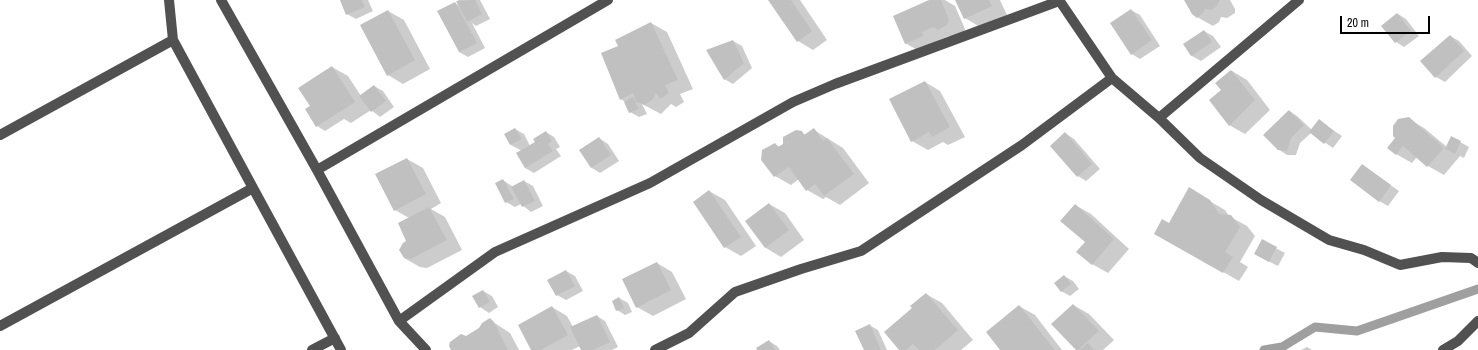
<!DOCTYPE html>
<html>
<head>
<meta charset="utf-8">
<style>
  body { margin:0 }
  #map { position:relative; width:1478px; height:350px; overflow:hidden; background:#fff; font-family:"Archivo Narrow",sans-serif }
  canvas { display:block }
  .scale { position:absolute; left:1340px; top:16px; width:90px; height:18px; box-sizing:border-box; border:2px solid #000; border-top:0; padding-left:5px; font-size:12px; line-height:14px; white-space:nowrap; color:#000; -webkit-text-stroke:3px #fff; paint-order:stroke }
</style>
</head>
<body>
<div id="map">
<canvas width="1478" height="350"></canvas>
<div class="scale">20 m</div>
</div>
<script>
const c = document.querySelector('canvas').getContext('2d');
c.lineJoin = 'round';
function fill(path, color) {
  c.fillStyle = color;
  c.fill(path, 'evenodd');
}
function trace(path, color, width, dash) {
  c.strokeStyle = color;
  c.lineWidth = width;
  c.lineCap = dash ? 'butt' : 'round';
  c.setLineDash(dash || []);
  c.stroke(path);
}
const shadow = new Path2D(`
  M341 0H368L373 11 356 19 347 14Z
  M459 0H480L490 19 476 26 472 23 485 48 468 57 459 52 455 3 460 6 457 1Z
  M769 0H800L827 40 813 50 798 41Z
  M931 0H945L955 6 965 29 963 34 954 38 949 36 937 41 921 52 905 43Z
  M956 0H1000L1007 15 980 27 965 18Z
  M1186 0H1230L1235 9V13L1227 18 1221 17 1219 22 1213 26 1197 17Z
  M1131 10 1140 15 1160 46 1140 59 1132 54Z
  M388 11 404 20 430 69 403 84 388 75Z
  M1398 14 1406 19 1419 36 1404 47 1396 42Z
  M651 23 667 32 693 89 680 94 684 102 676 107 671 104 661 114 642 104 647 114 639 117 630 112 625 102 621 99 619 47Z
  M1204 31 1213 36 1221 47 1201 61 1192 56 1184 44Z
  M1450 36 1459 41 1472 56 1445 82 1436 77Z
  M733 41 742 46 752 68 733 84 724 79Z
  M332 67 348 76 361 96 374 86 383 91 394 107 380 117 371 110 351 123 344 119 325 131 317 126 311 107Z
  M1232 71 1247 80 1270 110 1245 134 1229 125 1222 91Z
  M925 82 940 91 965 137 948 145 943 142 928 150 912 141Z
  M1289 111 1297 116 1312 130 1319 121 1342 136 1333 148 1311 133 1300 143 1296 155H1287L1278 149Z
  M1408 119 1424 128 1447 147 1460 142 1469 147 1464 158 1460 156 1444 175 1428 166 1417 157 1412 163 1396 154Z
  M515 129 524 134 530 146 536 142 546 132 554 137 560 147 556 149 561 156 534 173 525 168 522 151 511 145Z
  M814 130 843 148 869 183 840 205 826 197 823 199 807 190 799 179 791 185 775 176V144L780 147 801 132 806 135Z
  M1065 133 1074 139 1100 169 1086 181 1078 176Z
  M599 138 608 144 619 161 600 173 592 168Z
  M407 159 423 168 441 203 431 209 445 217 462 250 427 268 420 267 404 258 409 218 395 210Z
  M1362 165 1399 191 1388 206 1379 201Z
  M503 180 513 187 524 181 533 186 543 206 531 212 521 204 515 207 506 202Z
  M1189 189 1225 210 1229 216 1247 226 1255 236 1240 262 1248 267 1239 281 1155 233 1169 224Z
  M709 191 725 200 756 246 741 256 725 247Z
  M769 204 785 213 804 240 781 257 766 248 746 222Z
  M1075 205 1091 214 1129 249 1108 273 1092 264Z
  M1262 241 1285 253 1278 266 1264 259Z
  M657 263 672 272 686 299 653 316 637 307Z
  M566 271 575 276 583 291 566 300 557 295Z
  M1064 276 1073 281 1079 289 1070 296 1061 291Z
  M483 291 492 296 498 307 489 313 480 307Z
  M926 294 942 303 973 340 961 350H901L914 308Z
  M619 298 628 303 632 312 625 315 617 310Z
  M1073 305 1089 314 1114 340 1103 350H1077Z
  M1019 306 1035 315 1062 350H1001Z
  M552 307 567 316 573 327 597 316 605 321 618 347 612 350H582L580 346 572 350H533Z
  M490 320 510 333 519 350H452Z
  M869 325 878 330 887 350H865Z
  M769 341 777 346 780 350H758Z
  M1307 347 1312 350H1301Z`);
const stream = new Path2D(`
  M1264 350 1282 347 1315 327 1357 331 1478 289`);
const building = new Path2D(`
  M340 0H362L365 7 346 15Z
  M475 0 482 14 467 22 456 1Z
  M768 0H791L812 31 797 42Z
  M929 0H941L949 20 947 25 938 30 933 27 922 32 923 36 905 44 893 16Z
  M955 0H989L992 6 964 19Z
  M1184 0H1220L1216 7 1211 10 1205 9 1203 13 1197 18 1192 14Z
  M455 2 477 43 459 52 437 11Z
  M1131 9 1152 40 1131 55 1110 23Z
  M388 10 415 60 387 76 360 25Z
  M1397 13 1411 31 1395 43 1381 26Z
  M651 22 678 80 665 85 669 93 660 99 656 93 653 99 645 105 636 102 633 93 620 100 601 53 618 46 615 40Z
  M1204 30 1212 42 1191 56 1183 44Z
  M1450 35 1464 51 1435 78 1420 61Z
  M733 40 744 63 724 80 706 50Z
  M332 66 355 102 316 127 305 109 310 106 298 88Z
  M1231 70 1255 100 1229 126 1209 100 1221 90 1215 83Z
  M925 81 950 127 932 137 929 132 911 142 889 99Z
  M374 85 386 101 371 112 359 96Z
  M633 97 639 109 629 113 624 102Z
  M1289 110 1304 125 1291 138 1287 151 1278 150 1263 135Z
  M1409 117 1444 148 1427 167 1403 146 1396 155 1387 148 1395 138 1393 136V126L1398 119Z
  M1319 119 1334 131 1324 144 1309 132Z
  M515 128 522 139 510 145 504 134Z
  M814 128 823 141 827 138 854 174 824 196 815 184 806 191 789 167 774 177 761 160 762 150 775 143 778 147 783 144V137L796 130 802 131 804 135Z
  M546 131 552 141 548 144 553 151 525 168 516 153 535 142 533 139Z
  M1065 132 1092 164 1077 177 1050 146Z
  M1451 136 1461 141 1455 154 1445 149Z
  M599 137 611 155 591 168 579 150Z
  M407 158 426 194 394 211 375 174Z
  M1362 164 1391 185 1379 202 1350 180Z
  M503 179 514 199 505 203 495 183Z
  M524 180 535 201 522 207 511 187Z
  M1189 187 1210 200 1219 214 1231 215 1240 227 1225 252 1233 257 1223 273 1154 234 1162 219 1169 223Z
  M709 190 741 237 724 248 693 202Z
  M769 203 789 230 765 248 745 221Z
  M1075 204 1114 239 1092 265 1076 252 1085 242 1060 221Z
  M429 207 447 240 411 259 404 258 399 250 403 243 406 241 398 223Z
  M1262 239 1277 247 1269 262 1254 254Z
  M657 262 671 290 636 308 622 279Z
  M566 270 575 286 556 296 547 280Z
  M1064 275 1071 284 1061 292 1054 283Z
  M483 290 490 302 479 308 472 296Z
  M926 293 958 330 935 350H919L913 344 906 350H899L884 332 912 308 910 306Z
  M619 297 624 308 616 311 612 301Z
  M1073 304 1099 331 1078 350H1076L1051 324Z
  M1019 305 1055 350H1000L986 332Z
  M552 306 568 335 541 350H531L518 325Z
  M597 315 610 342 593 350H581L570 327Z
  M490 318 494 322 508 350H451L449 346 450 342 461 334 466 336 479 328 482 323Z
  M870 324 881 350H864L855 331Z
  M769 340 775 350H757L756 348Z
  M1088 343 1094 350H1079Z`);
const minor = new Path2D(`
  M169 0 173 40
  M221 0 317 170 399 321 426 350
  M1059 0 1112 78 1159 118 1200 158 1261 200 1329 240 1364 250 1400 265 1442 257 1471 258 1478 263
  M1159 118 1299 0
  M0 135 173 40 253 188
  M317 170 608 0
  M399 321 495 252 650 183 793 102 835 84 1059 1
  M0 326 253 188 341 350
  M312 350 335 338
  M655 350 689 333 735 292 801 269 861 251 1022 145 1112 78
  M1443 350 1458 341 1478 321`);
fill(shadow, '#0003');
trace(stream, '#9f9f9f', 9);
fill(building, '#c0c0c0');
trace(minor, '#515151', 10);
</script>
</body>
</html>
